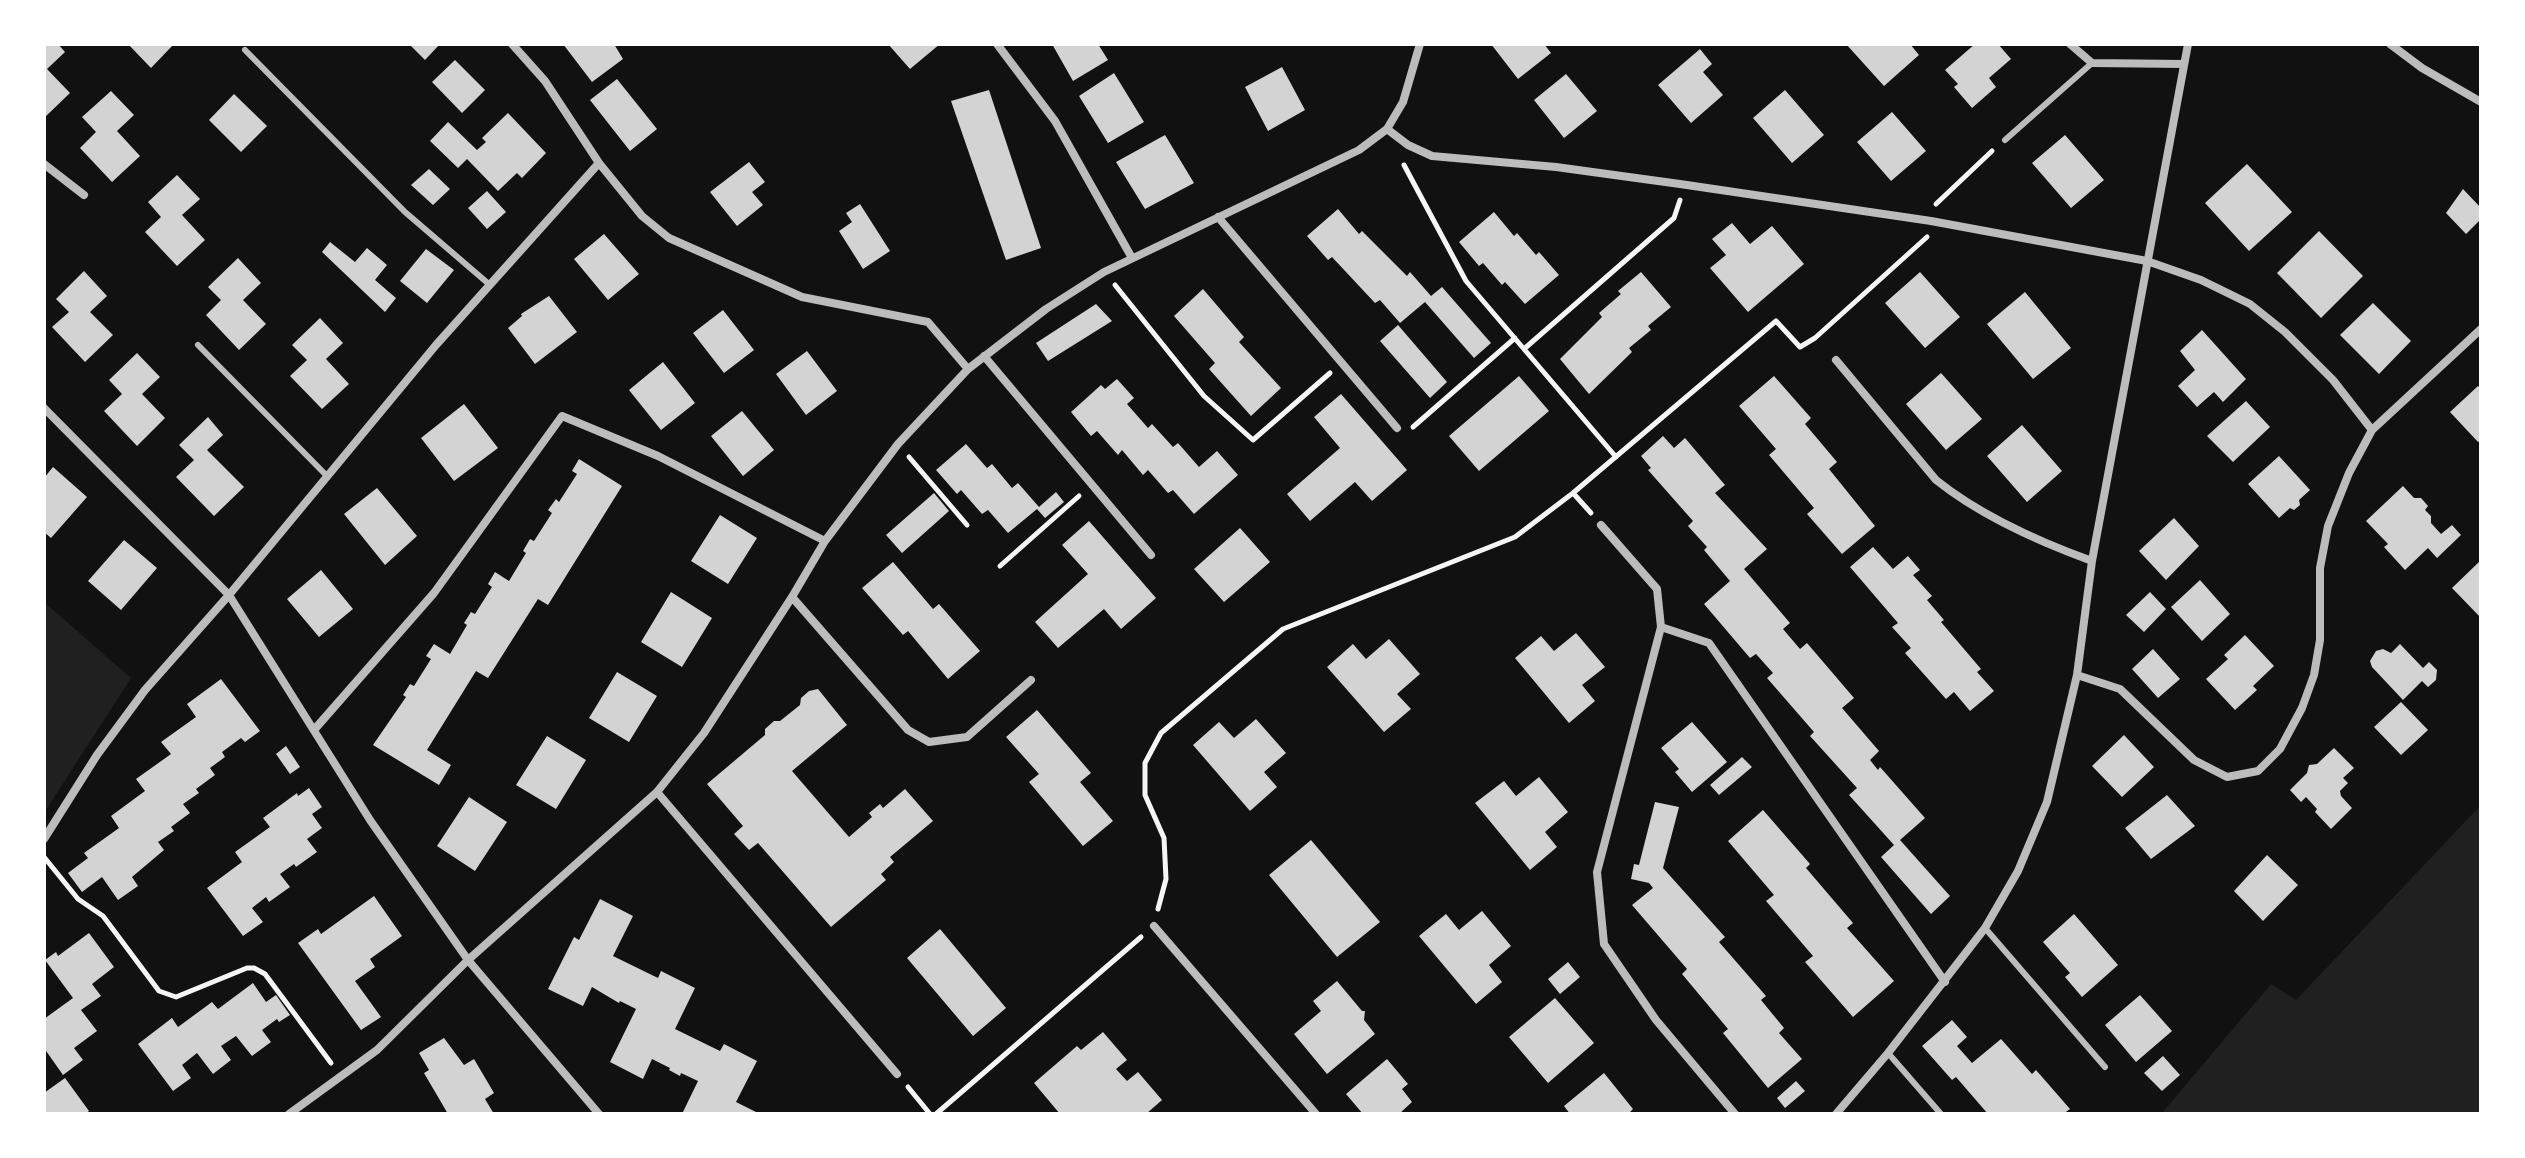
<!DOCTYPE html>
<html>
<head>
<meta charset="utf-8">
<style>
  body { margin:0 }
  #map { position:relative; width:2525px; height:1158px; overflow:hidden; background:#111; font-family:"Space Grotesk",sans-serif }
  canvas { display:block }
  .frame { position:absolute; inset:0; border:46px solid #fff; pointer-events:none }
</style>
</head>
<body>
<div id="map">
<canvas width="2525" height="1158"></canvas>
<div class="frame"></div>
</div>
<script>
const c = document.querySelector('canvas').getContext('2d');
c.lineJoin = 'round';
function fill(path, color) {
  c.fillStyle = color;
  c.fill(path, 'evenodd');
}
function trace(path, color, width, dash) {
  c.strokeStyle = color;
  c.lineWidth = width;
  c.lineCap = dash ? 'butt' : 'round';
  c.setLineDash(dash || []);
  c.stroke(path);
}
const green = new Path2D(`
  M44 602 131 678 44 813Z
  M2481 805V1114H2161L2271 984 2296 1000Z`);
const building = new Path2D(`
  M44 44H58L65 52 47 69 70 93 44 118Z
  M128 44H174L151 68Z
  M409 44H440L425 60Z
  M563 44H614L623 59 592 82Z
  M888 44H940L910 69Z
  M1052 44H1098L1108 60 1073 81Z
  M1491 44H1544L1551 53 1518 79Z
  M1846 44H1910L1919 55 1884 86Z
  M1975 44H1998L2011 59 1989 78 1996 87 1972 108 1954 87 1958 84 1945 70Z
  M1700 49 1712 64 1703 72 1723 95 1691 123 1658 85Z
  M455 60 485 90 462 113 432 82Z
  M1282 67 1305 110 1268 131 1245 87Z
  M1114 73 1144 122 1108 143 1079 96Z
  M1566 74 1597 111 1564 138 1534 100Z
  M617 79 657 129 630 151 590 100Z
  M989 90 1041 248 1006 260 951 101Z
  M1785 90 1824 135 1792 163 1753 118Z
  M111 91 134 115 117 131 140 156 112 182 80 148 96 132 82 117Z
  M234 94 267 126 241 152 209 120Z
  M1892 112 1926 151 1891 181 1857 142Z
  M508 113 546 153 522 178 517 173 498 191 467 159 458 168 430 141 448 122 477 150 486 142 482 138Z
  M1165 135 1194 183 1145 209 1116 162Z
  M2065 135 2104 180 2071 208 2032 163Z
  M749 162 765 182 752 192 763 205 737 226 710 192Z
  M2247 164 2292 212 2249 251 2205 203Z
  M429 169 450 189 433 205 411 185Z
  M177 175 200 199 182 215 205 240 177 266 145 232 161 217 148 202Z
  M2463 189 2481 208V219L2466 234 2446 213Z
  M487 191 506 212 487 229 468 208Z
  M860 204 890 251 863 269 839 231 852 222 846 213Z
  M1338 209 1359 234 1362 231 1407 276 1410 272 1431 296 1442 287 1491 343 1474 358 1425 302 1400 323 1380 300 1375 303 1332 257 1328 260 1307 236Z
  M1494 212 1514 236 1517 233 1536 255 1539 252 1559 275 1525 304 1505 282 1502 285 1483 263 1479 266 1459 242Z
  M1732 223 1750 244 1772 226 1804 264 1748 312 1710 268 1726 255 1712 239Z
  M2319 231 2363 276 2321 318 2277 273Z
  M604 234 639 274 608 300 574 259Z
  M330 242 355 262 367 248 387 265 375 280 396 298 385 312 322 252Z
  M426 249 454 270 427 303 400 281Z
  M238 258 261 283 243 300 266 324 239 350 206 315 221 300 208 287Z
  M84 271 107 296 90 312 113 335 85 362 52 327 69 312 56 299Z
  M1641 272 1671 307 1648 326 1651 330 1629 348 1632 352 1589 394 1560 359 1602 317 1599 313 1621 294 1618 291Z
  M1920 272 1960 317 1925 348 1885 303Z
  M1203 289 1244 337 1239 342 1281 388 1251 416 1209 369 1215 363 1174 316Z
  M2025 292 2071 348 2033 379 1987 324Z
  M549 296 577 332 535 364 508 328 522 316 521 314Z
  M2373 303 2411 341 2379 374 2340 335Z
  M1096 304 1112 321 1048 361 1036 343Z
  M723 310 754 350 724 373 693 333Z
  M320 318 343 343 326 359 349 384 322 409 290 376 307 360 292 345Z
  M1398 325 1447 382 1430 398 1380 341Z
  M2202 330 2246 379 2223 402 2214 392 2197 407 2178 386 2195 370 2180 351Z
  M807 351 837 391 806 415 776 374Z
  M137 353 160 377 142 394 165 418 137 446 104 411 122 394 109 380Z
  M663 362 695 403 661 430 629 390Z
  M1941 373 1982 419 1946 450 1906 404Z
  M1519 376 1549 411 1479 471 1449 436Z
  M1774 376 1811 418 1805 424 1837 462 1829 469 1875 526 1842 554 1807 514 1814 508 1769 455 1776 449 1739 406Z
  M1117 379 1134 398 1127 404 1148 428 1152 424 1173 447 1178 443 1199 467 1217 451 1238 475 1194 514 1173 490 1168 493 1148 470 1143 475 1122 450 1118 455 1097 431 1091 436 1071 412 1101 385 1105 389Z
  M2478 386 2481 389V440L2478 442 2450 412Z
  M1341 394 1407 470 1372 501 1355 482 1310 521 1287 494 1340 448 1314 417Z
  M2246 401 2270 427 2233 462 2207 436Z
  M464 404 498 448 454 481 421 438Z
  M742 411 774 450 743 476 711 436Z
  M208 417 223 435 207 450 244 487 214 516 176 477 194 460 179 445Z
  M2022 425 2062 471 2027 502 1987 456Z
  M1663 436 1674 448 1685 438 1725 485 1715 493 1767 549 1744 569 1790 623 1783 629 1800 649 1807 643 1854 698 1842 708 1879 751 1870 760 1878 770 1880 767 1925 818 1900 840 1950 896 1931 914 1881 857 1894 845 1849 795 1857 788 1810 736 1814 732 1767 678 1773 673 1756 654 1750 658 1704 604 1730 581 1704 550 1707 547 1688 526 1693 521 1648 470 1651 468 1641 456Z
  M966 444 987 468 992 464 1012 488 1018 483 1039 507 1056 492 1064 502 1045 518 1037 509 1008 533 988 510 982 514 961 490 957 494 936 470Z
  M2279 456 2310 490 2299 500 2300 505 2294 510 2290 508 2279 518 2248 484Z
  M579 459 622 486 548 605 538 599 488 678 476 671 427 750 451 765 439 785 373 745 406 697 403 695 410 684 414 686 431 659 426 656 434 644 450 654 467 625 464 623 471 612 475 614 492 587 488 584 495 572 509 581 526 553 523 551 530 539 534 541 552 513 548 510 556 499 559 502 577 474 572 471Z
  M53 467 87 497 51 538 44 532V478Z
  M2403 486 2414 498H2421L2428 506 2425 510 2431 516V523L2441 534 2452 525 2461 535 2437 558 2428 548 2405 570 2384 547 2388 544 2366 521Z
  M377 488 417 536 385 565 344 514Z
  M934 493 949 511 902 553 886 535Z
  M720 515 757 538 728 584 691 561Z
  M2174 518 2199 546 2166 580 2139 551Z
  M1089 521 1156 598 1121 629 1104 609 1058 648 1035 622 1088 574 1062 545Z
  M1240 528 1270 562 1224 602 1194 569Z
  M124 540 157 568 121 610 88 581Z
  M1873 547 1893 569 1908 556 1920 570 1913 575 1932 596 1927 600 1944 620 1941 622 1981 669 1977 672 1994 691 1970 711 1954 692 1946 699 1905 653 1911 648 1892 627 1898 623 1850 567Z
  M893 562 933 609 939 604 980 651 948 679 908 631 903 635 862 588Z
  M2479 562 2481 565V618L2452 588Z
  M321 570 353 609 319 637 287 599Z
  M2200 580 2230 614 2202 641 2171 607Z
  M671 592 712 618 682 667 641 642Z
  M2150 592 2166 609 2144 632 2126 615Z
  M1576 633 1605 667 1582 685 1595 701 1569 723 1515 658 1541 636 1554 651Z
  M2245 635 2274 666 2253 686 2257 690 2235 710 2206 679 2228 659 2224 655Z
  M1389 639 1420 674 1397 694 1411 709 1384 732 1327 667 1353 644 1366 659Z
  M2400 644 2423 668 2429 662 2437 670 2436 680 2428 687 2422 681 2403 700 2372 667 2370 661 2376 651 2383 649 2391 653Z
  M2153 649 2180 679 2158 698 2132 669Z
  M617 672 657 696 629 742 589 718Z
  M221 679 260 731 245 742 241 738 222 752 225 757 210 768 215 775 196 789 199 793 183 804 190 813 171 827 174 831 158 842 164 850 132 877 138 886 118 900 102 877 82 892 68 873 88 858 84 853 119 828 111 816 145 791 136 779 171 754 161 742 196 717 187 704Z
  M818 689 847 725 792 771 849 837 872 817 869 813 880 804 883 808 905 789 933 821 890 857 894 862 881 874 886 880 831 927 758 843 749 850 734 834 743 826 707 784 765 735V729L774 721H780L800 705 801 698 809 691Z
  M2401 702 2428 730 2401 755 2374 727Z
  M1037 710 1091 773 1080 782 1113 821 1083 846 1029 782 1039 774 1006 737Z
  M1256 719 1286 753 1264 772 1277 787 1250 811 1193 745 1219 722 1234 738Z
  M1692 722 1727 762 1692 792 1675 772 1679 769 1661 748Z
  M2124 735 2154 767 2122 797 2092 766Z
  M547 736 586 760 556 809 516 785Z
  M286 746 300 767 290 774 276 754Z
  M2334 748 2354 768 2343 778 2348 783 2340 791 2341 796 2352 808 2331 829 2315 812 2317 809 2306 797 2301 802 2290 790 2307 773 2309 765 2317 764Z
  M1742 757 1752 767 1719 795 1710 785Z
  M1539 777 1568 812 1545 832 1557 847 1530 870 1475 803 1504 781 1516 796Z
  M309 788 322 807 312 814 322 828 307 839 317 852 296 867 294 864 280 874 290 887 269 902 266 897 252 908 263 922 243 936 207 888 242 862 235 852 270 827 263 818 297 793 298 796Z
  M2167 795 2195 826 2151 859 2125 828Z
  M469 797 507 822 475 871 437 846Z
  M1655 802 1679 807 1663 868 1725 937 1719 942 1766 996 1761 1000 1784 1028 1779 1033 1802 1059 1768 1088 1723 1033 1728 1029 1682 974 1687 969 1632 905 1653 888 1649 883 1631 879 1634 864 1639 865Z
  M1763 810 1810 864 1806 868 1853 923 1847 928 1894 981 1853 1017 1805 962 1813 956 1766 901 1774 895 1728 841Z
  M1311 840 1380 922 1337 957 1269 875Z
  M2267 855 2298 885 2263 921 2234 891Z
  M374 896 402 936 370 959 375 967 355 981 381 1017 361 1030 298 943 318 929 321 934Z
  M600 899 633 916 613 956 658 978 661 971 695 988 675 1029 720 1051 724 1044 757 1061 736 1102 760 1114H682L698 1081 681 1073 680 1076 669 1070 670 1068 652 1059 643 1079 610 1062 636 1009 620 1001 619 1003 592 987 583 1006 548 989 574 937 579 940Z
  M1482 911 1511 946 1489 965 1502 982 1476 1004 1419 936 1446 914 1459 930Z
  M2074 914 2118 965 2082 997 2065 977 2070 973 2043 942Z
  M940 929 1006 1008 973 1036 907 958Z
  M89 933 114 967 92 984 101 996 81 1010 97 1031 74 1048 83 1060 63 1075 44 1048V1019L73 998 45 960 56 952 58 956Z
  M1568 962 1580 977 1560 994 1548 979Z
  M1337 981 1362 1011H1365L1364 1020 1375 1034 1327 1074 1294 1034 1321 1011 1313 1001Z
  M253 983 266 1002 276 995 290 1015 279 1022 277 1019 262 1030 271 1042 252 1056 236 1036 221 1046 231 1060 213 1074 197 1053 182 1065 191 1078 173 1091 138 1044 172 1018 178 1027 212 1002 218 1009Z
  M2140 995 2172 1031 2136 1062 2105 1025Z
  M1555 998 1594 1043 1548 1083 1509 1037Z
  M1952 1020 1967 1037 1957 1046 1972 1063 2001 1039 2032 1074 2036 1070 2070 1109 2063 1114H1988L1956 1077 1952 1080 1922 1046Z
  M1103 1032 1127 1060 1116 1069 1127 1081 1138 1072 1162 1100 1146 1114H1060L1034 1083 1077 1046 1081 1050Z
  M444 1038 464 1065 474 1059 494 1093 485 1099 494 1114H448L424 1073 429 1070 419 1053Z
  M2163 1056 2180 1075 2162 1091 2144 1073Z
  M1387 1059 1408 1084 1402 1089 1412 1102 1399 1114H1363L1346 1094Z
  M1604 1073 1633 1109 1628 1114H1570L1564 1106Z
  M65 1078 89 1111 85 1114H44V1093Z
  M1796 1081 1805 1091 1785 1108 1777 1098Z`);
const path = new Path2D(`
  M1404 165 1466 281 1616 457
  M1936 204 1992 151
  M1115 285 1204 396 1253 440 1330 373
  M1524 349 1674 218 1680 200
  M1413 427 1515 338
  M909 457 967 525
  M1573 493 1591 513
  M1000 566 1079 496
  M44 857 78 899 103 916 159 991 176 997 247 968H254L265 974 331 1063
  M1158 909 1166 879 1164 838 1145 795V763L1161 733 1283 629 1515 537 1573 493 1776 321 1800 347 1815 338 1927 237
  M908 1087 930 1114
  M936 1114 1141 937`);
const service = new Path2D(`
  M245 50 405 212 490 285
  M2005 140 2092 63
  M198 345 326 475
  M1985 928 2105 1067
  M1888 1053 1941 1114`);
const minor = new Path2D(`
  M512 44 545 81 599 163 642 216 669 238 802 297 928 322 968 369
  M997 44 1055 121 1132 258
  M2070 44 2092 63 2184 64
  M2390 44 2422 68 2481 102
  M1387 129 1408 145 1432 156 1556 167 1680 184 1931 221 2147 261 2201 280 2250 304 2285 332 2333 380 2372 430
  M44 164 84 195
  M1218 217 1397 428
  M984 356 1151 555
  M1836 360 1936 480C1981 516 2037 541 2092 561
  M44 408 229 595 370 820 468 960 599 1114
  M1601 525 1657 589 1661 627 1709 643 1945 982
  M792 597 908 730 929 742 967 737 1031 680
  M1661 627 1597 872 1604 944 1656 1020 1735 1114
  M2077 675 2120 689 2194 760 2227 777 2258 771 2280 749 2302 708 2314 675 2320 640V568L2328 526 2349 473 2372 430 2481 329
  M314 730 434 593 562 416 658 456 825 541
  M657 792 897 1074
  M44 839 97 755 145 690 229 595 436 345 599 163
  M1154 926 1316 1114
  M289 1114 377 1050 468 960 657 792 704 733 792 597 825 541 898 444 968 369 1046 309 1104 272 1359 150 1387 129 1403 102 1420 44
  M1836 1114 1888 1053 1985 928 2018 871 2047 802 2077 675 2092 561 2188 44`);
fill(green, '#202020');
fill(building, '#d3d3d3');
trace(path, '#f5f5f5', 5);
trace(service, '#bcbcbc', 6);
trace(minor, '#bcbcbc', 8);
</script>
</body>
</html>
